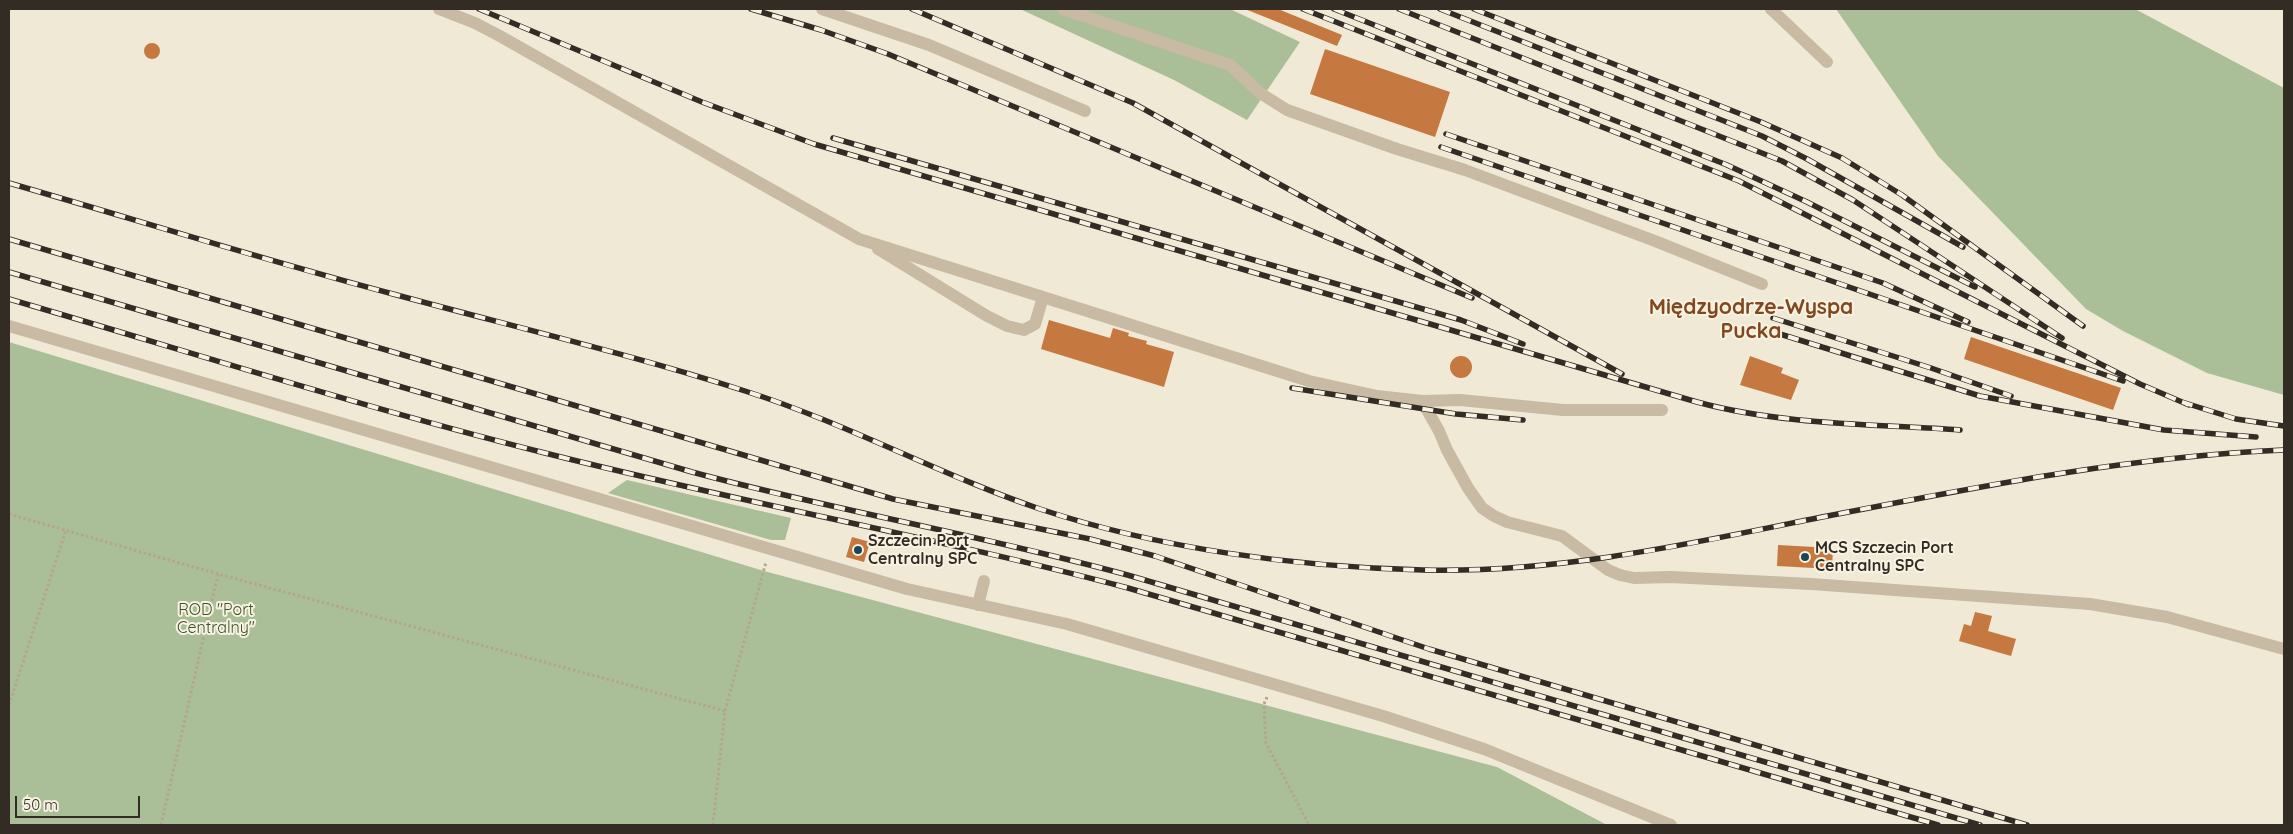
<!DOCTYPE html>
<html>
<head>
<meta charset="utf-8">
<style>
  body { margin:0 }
  #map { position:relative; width:2293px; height:834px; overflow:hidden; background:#f0e9d6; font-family:Quicksand,sans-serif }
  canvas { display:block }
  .frame { position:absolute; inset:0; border:10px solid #332c25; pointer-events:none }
  .scale { position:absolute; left:15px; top:796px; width:125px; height:22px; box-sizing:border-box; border:2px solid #332c25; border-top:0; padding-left:6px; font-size:15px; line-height:18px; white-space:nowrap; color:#332c25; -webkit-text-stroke:4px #f8f2e2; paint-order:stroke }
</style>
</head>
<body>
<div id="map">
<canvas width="2293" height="834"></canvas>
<div class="frame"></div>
<div class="scale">50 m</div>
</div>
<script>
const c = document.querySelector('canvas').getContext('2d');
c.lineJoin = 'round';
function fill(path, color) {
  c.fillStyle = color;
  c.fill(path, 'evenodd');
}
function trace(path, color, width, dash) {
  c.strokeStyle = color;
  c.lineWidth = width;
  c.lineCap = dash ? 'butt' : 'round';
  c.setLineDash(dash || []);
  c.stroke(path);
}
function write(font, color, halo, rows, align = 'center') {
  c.font = font + ' Quicksand,sans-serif';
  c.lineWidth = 4;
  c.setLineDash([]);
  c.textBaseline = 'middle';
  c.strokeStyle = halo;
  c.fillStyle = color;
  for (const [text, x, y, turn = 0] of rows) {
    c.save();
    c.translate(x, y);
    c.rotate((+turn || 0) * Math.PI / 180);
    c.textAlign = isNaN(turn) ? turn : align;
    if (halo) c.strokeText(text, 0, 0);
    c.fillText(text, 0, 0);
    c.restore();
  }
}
const green = new Path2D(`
  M1020 9H1230L1300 42 1247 120 1174 80Z
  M1836 9H2135L2284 88V395L2207 373 2123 331 2086 309 1938 156Z
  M9 342 764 571 1497 767 1607 825H9Z
  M627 480 791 518 785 540H771L608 493Z`);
const building = new Path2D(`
  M1245 9H1278L1342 35 1337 46Z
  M144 51a8 8 0 1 1 16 0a8 8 0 1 1-16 0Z
  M1325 49 1450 92 1435 137 1310 94Z
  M1049 320 1110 338 1113 328 1129 333 1128 336 1147 341 1146 344 1174 352 1164 387 1041 349Z
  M1971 337 2121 388 2113 410 1964 359Z
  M1750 356 1783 368 1781 373 1799 380 1791 400 1740 385Z
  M1450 367a11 11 0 1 1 22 0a11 11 0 1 1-22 0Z
  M852 537 870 542 864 562 846 557Z
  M1778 545 1833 548 1832 569 1777 566Z
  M1975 612 1992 616 1988 631 2016 639 2011 656 1959 641 1964 624 1971 626Z`);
const path = new Path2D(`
  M9 514 218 574 725 711
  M1267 697 1264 704 1266 743 1309 825
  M9 705 66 530
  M161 825 218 574
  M713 825 725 711 766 562`);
const minor = new Path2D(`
  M439 9 475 23 498 35 859 239 1309 381 1377 396 1422 401 1460 400 1563 410H1662
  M822 9 929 45 1085 111
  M1063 9 1230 65 1260 93 1287 110 1397 149 1465 170 1655 241 1762 284
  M1771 9 1827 62
  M878 249 987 316 1007 326 1024 330 1035 324 1043 297
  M9 326 907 589 1067 624 1383 716 1484 749 1671 825
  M1422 401 1439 431 1447 450 1468 488 1482 508 1494 516 1507 522 1562 536 1608 570 1620 575 1634 578 1671 577 1811 584 2090 604 2167 617 2284 649
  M978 605 984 581`);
const rail = new Path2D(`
  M479 9 702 102 814 144 1697 402C1781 425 1874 424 1960 430
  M751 9 821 30 888 54 1472 298
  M912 9 1133 103 1622 374
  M1303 9 1739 181 2140 384 2189 405
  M1334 9 1727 165 1807 202 1975 287
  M1399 9 1782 161 1853 200 2062 338
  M1440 9 1762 136 1807 159 1963 247
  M1474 9 1761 122 1842 158 1902 195 2083 326
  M1446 134 1883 283 1968 322
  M833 138 1461 320 1523 344
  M1441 147 2123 381
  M9 183C137 220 264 260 393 294 511 326 629 354 745 391 846 423 940 475 1040 509 1160 549 1297 567 1423 570 1554 573 1680 546 1807 520 1967 489 2121 457 2284 450
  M9 239 893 499 1090 539 1155 556 1429 649 2027 825
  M9 272 692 472C837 511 986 536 1131 576L1980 825
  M9 299C187 351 365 408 545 453 738 502 935 537 1128 588L1938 825
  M1773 318 1931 368 2011 396
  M1767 330 1980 396 2164 430 2256 437
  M1292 388 1456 414 1523 420
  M2182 402 2236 419 2284 426`);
const markers = [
  [858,550,5,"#1b4654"],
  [1805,557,5,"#1b4654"]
];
const poiNames = [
  ["Szczecin Port",868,541],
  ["Centralny SPC",868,559],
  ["MCS Szczecin Port",1815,548],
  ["Centralny SPC",1815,566]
];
const parkNames = [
  ["ROD \"Port",216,610],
  ["Centralny\"",216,628]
];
const districtNames = [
  ["Międzyodrze-Wyspa",1751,308],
  ["Pucka",1751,332]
];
fill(green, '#aabf97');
fill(building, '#c5783f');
trace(path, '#b4a58d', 3, [2.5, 2.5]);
trace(minor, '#c8baa3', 12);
trace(rail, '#332c25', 5.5);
trace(rail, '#f8f2e2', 4, [11]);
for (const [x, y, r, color] of markers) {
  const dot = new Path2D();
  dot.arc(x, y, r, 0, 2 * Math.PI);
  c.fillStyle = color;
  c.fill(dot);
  trace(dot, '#f8f2e2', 2);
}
write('bold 16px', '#332c25', '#f8f2e2', poiNames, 'left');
write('16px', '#3b5129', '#f8f2e2', parkNames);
write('bold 21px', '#81481f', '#f8f2e2', districtNames);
</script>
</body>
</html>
